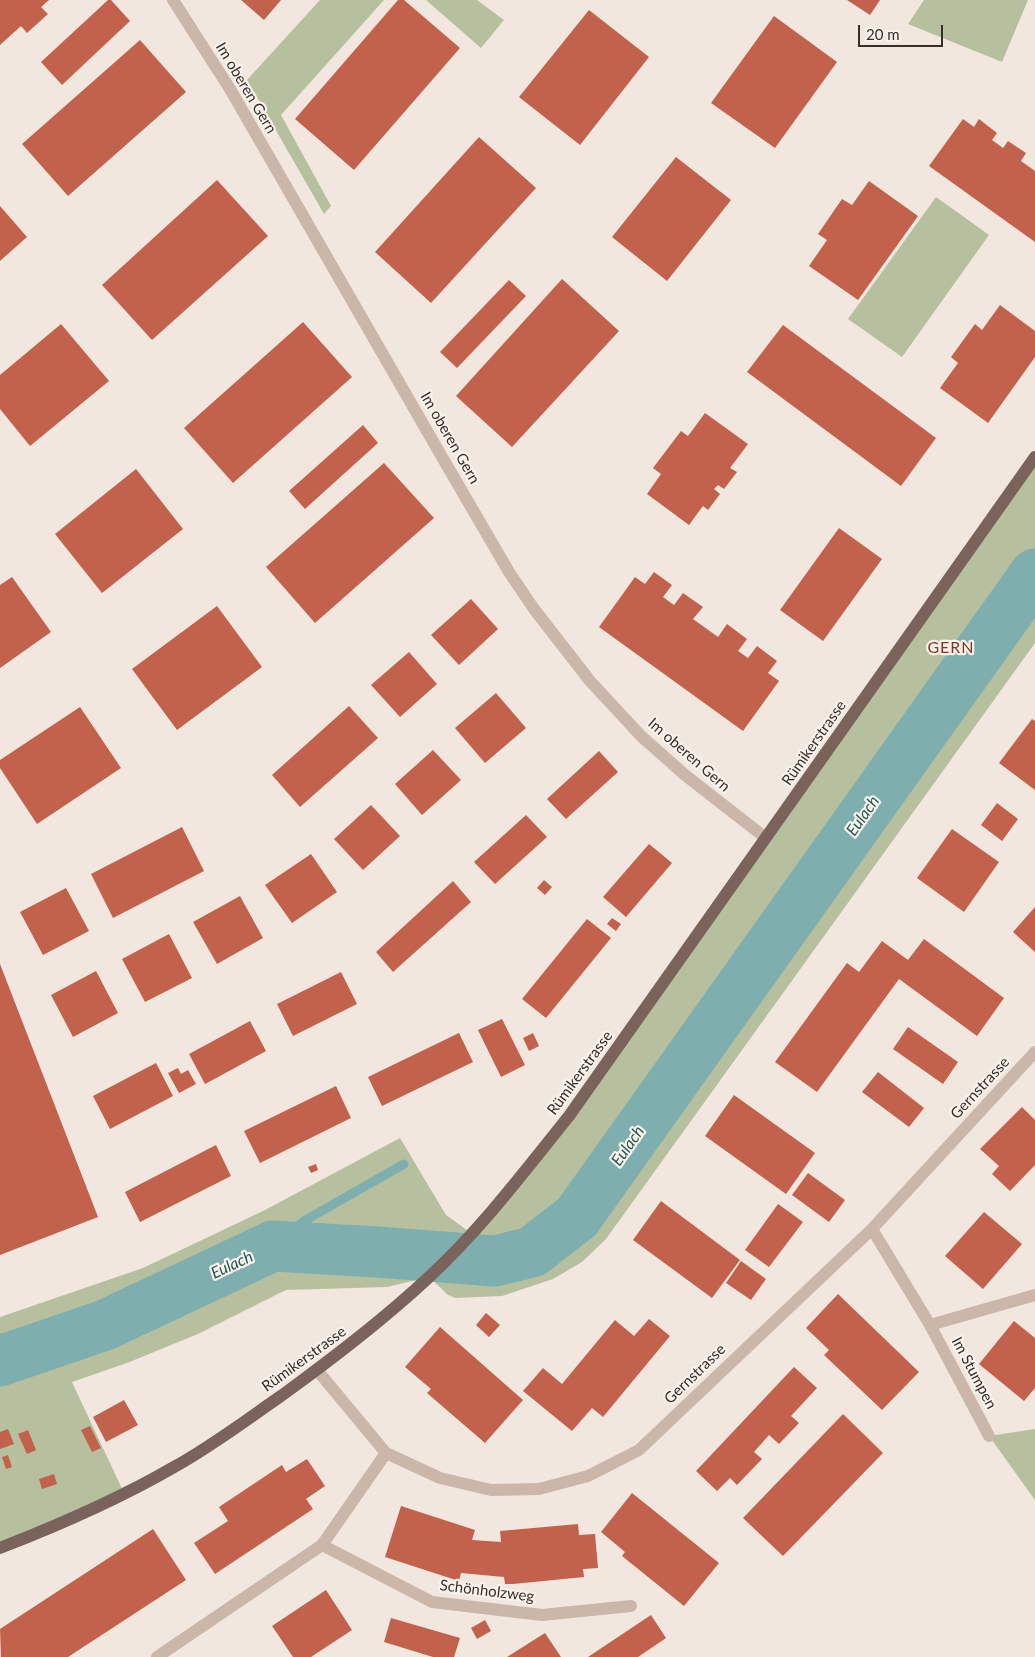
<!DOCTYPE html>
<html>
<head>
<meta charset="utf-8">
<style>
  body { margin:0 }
  #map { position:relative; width:1035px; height:1657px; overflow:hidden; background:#f2e7de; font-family:Lato,sans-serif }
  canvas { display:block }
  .scale { position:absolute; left:858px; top:25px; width:85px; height:22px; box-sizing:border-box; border:2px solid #372d29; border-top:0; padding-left:6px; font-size:15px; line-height:18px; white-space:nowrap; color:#372d29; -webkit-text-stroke:4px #f9f2eb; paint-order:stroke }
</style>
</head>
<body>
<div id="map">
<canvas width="1035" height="1657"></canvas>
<div class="scale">20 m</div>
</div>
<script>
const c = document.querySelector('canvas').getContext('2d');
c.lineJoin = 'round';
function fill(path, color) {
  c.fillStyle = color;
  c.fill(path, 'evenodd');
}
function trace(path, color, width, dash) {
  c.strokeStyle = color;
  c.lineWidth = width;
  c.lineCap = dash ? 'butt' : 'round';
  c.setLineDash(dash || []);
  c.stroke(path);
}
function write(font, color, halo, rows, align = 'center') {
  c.font = font + ' Lato,sans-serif';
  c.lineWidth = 4.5;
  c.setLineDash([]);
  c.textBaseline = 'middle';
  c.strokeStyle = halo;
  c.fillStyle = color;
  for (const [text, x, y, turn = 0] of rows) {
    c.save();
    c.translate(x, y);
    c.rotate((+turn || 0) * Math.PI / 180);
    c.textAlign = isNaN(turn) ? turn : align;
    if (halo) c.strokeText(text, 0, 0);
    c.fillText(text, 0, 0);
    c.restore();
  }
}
const green = new Path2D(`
  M320 0H384L281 115 331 206 324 214 247 80Z
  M426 0H477L504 20 481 48Z
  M924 0H1028L1002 62 908 24Z
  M936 197 989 235 902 357 848 319Z
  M1035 457V643L606 1239 582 1262 553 1279 502 1296 455 1298 448 1295 429 1277 387 1287 286 1290 198 1334 127 1363 72 1382 124 1493 0 1548V1317L143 1268 265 1210 400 1138 446 1215 471 1233 569 1116Z
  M1035 1429V1500L989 1436Z`);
const stream = new Path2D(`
  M273 1246 304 1221 404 1164`);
const river = new Path2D(`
  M0 1361 105 1325 273 1246 377 1252 495 1261 532 1252 577 1217 1035 574`);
const building = new Path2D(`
  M0 0H49L41 7 48 14 27 33 21 26 0 45Z
  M108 0H111L130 21 62 85 41 62Z
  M241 0H281L264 20Z
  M398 0H404L460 48 354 170 295 119Z
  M847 0H880L870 15Z
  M589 10 649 57 580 145 519 97Z
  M774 16 837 62 775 148 711 103Z
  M140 40 186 92 68 196 22 144Z
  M963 119 974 127 979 119 997 133 992 140 1003 148 1008 141 1026 153 1021 161 1035 171V242L929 166Z
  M479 137 536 188 431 303 375 252Z
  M676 157 731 200 667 281 612 237Z
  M217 180 268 236 152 340 102 285Z
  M869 181 918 216 858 300 809 266 827 240 818 234 842 199 852 205Z
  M0 206 27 237 0 261Z
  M562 279 619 331 512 447 456 396Z
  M509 280 526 296 457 368 440 352Z
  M1000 305 1035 331V357L988 423 940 388 958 363 951 357 975 324 982 330Z
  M303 322 352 377 233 483 184 428Z
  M61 324 109 381 30 446 0 409V375Z
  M783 325 936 438 901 486 747 372Z
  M705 413 748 444 730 468 737 472 724 489 718 485 714 489 720 494 708 510 703 506 689 525 647 494 661 474 653 468 681 431 688 436Z
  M363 425 378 443 305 509 289 491Z
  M384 463 434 518 315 623 266 567Z
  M136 469 183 529 102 593 55 534Z
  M839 528 882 559 823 641 780 610Z
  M654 572 672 585 663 597 674 605 683 593 703 607 693 619 718 637 727 624 747 639 738 651 748 658 757 646 777 661 768 673 779 681 743 731 599 627 635 577 645 584Z
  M12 577 51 632 0 668V585Z
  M471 599 498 629 459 665 431 635Z
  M217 606 262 667 177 730 132 669Z
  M409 652 437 684 400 717 371 685Z
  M496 693 526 728 485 763 455 728Z
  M349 706 378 738 300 807 272 775Z
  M80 707 121 768 37 824 0 768V760Z
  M1032 719 1035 721V790L999 763Z
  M433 750 461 780 422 815 395 784Z
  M599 751 618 772 566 819 547 799Z
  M997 803 1018 819 1002 841 981 825Z
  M371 805 400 836 363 870 334 839Z
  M526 815 547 837 495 884 474 862Z
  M182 827 204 871 113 918 91 874Z
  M952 829 999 862 964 912 917 878Z
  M649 844 672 863 626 917 603 897Z
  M311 854 337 892 292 923 265 885Z
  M544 880 552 887 545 895 537 888Z
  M453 881 471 902 393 972 376 952Z
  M66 888 89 931 43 955 20 912Z
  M240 896 263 938 217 964 193 922Z
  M1035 907V952L1013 932Z
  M612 918 621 924 616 931 607 924Z
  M587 919 611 938 546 1018 522 999Z
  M169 934 192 978 145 1002 122 959Z
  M924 939 1004 998 977 1036 899 979 817 1092 775 1062 847 963 859 972 882 941 908 960Z
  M0 964 98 1217 0 1255Z
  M96 971 118 1013 73 1037 51 995Z
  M341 972 357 1004 293 1036 277 1004Z
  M502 1019 525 1065 501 1077 478 1030Z
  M250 1021 266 1051 205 1084 189 1054Z
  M908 1027 958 1062 943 1084 893 1049Z
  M459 1033 473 1062 382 1106 368 1077Z
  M533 1033 539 1046 529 1051 523 1038Z
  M156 1063 173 1096 110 1129 93 1096Z
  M178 1068 181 1074 188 1070 196 1084 179 1093 168 1073Z
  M878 1072 924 1108 909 1127 862 1092Z
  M336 1086 351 1118 260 1163 244 1131Z
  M734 1095 815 1153 786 1194 705 1136Z
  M1022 1107 1035 1120V1165L1010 1191 992 1174 999 1166 980 1149Z
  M216 1145 231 1176 140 1222 125 1192Z
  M316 1164 318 1170 311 1173 308 1167Z
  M808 1173 845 1200 829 1222 792 1195Z
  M661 1201 740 1260 712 1298 633 1240Z
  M778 1204 803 1222 769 1267 745 1250Z
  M984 1212 1022 1244 983 1289 945 1256Z
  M741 1261 766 1279 751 1300 726 1283Z
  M838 1294 919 1372 882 1410 824 1355 829 1350 806 1328Z
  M486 1313 500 1325 489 1337 476 1325Z
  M649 1319 670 1336 603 1417 592 1408 572 1431 523 1391 543 1368 562 1384 615 1320 634 1336Z
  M1014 1321 1035 1338V1388L1024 1401 979 1364Z
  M440 1327 523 1400 485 1443 427 1393 431 1389 405 1367Z
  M794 1367 817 1388 791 1416 799 1423 779 1444 769 1435 754 1452 762 1459 737 1485 730 1478 717 1491 696 1471Z
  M124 1400 138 1425 106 1442 93 1417Z
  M843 1414 883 1453 783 1556 743 1518Z
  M90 1426 101 1448 92 1452 81 1430Z
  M8 1429 14 1444 0 1449V1432Z
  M28 1430 36 1450 27 1454 18 1434Z
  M8 1455 12 1467 6 1469 2 1457Z
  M307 1459 325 1486 306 1499 313 1509 215 1574 194 1543 228 1521 219 1507 282 1465 286 1472Z
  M54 1474 57 1484 42 1489 39 1479Z
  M632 1493 719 1563 684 1606 622 1556 625 1552 601 1532Z
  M401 1506 475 1530 472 1540 501 1542 500 1531 578 1524 579 1535 595 1534 598 1568 583 1569 584 1577 513 1584H505L504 1577 461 1573 459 1581 385 1557Z
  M153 1529 186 1580 68 1657H1L0 1629Z
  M326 1590 352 1630 311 1657H293L272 1626Z
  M651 1615 666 1638 638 1657H588Z
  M391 1618 460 1638 454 1657H433L384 1642Z
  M485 1620 491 1631 477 1639 471 1628Z
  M545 1633 561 1657H507L518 1650Z`);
const minor = new Path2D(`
  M173 0 230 89 442 457 509 572 534 609 590 681 641 736 685 775 767 839
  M872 1229 930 1325 1035 1295
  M930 1325 989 1436
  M317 1370 386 1453 440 1478 491 1490 539 1489 588 1476 639 1450 872 1229 1035 1052
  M322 1545 432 1602 542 1615 631 1606
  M157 1657 322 1545 386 1453`);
const major = new Path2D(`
  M0 1548C59 1525 119 1499 174 1467 212 1446 246 1420 281 1396 332 1359 382 1321 428 1278 481 1229 524 1172 569 1116L1035 457`);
const streetNames = [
  ["Im oberen Gern",246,88,59],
  ["Im oberen Gern",450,438,60],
  ["Rümikerstrasse",814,743,-55],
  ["Im oberen Gern",689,755,41],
  ["Rümikerstrasse",580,1073,-54],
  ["Gernstrasse",980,1088,-47],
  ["Rümikerstrasse",304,1359,-36],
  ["Im Stumpen",974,1373,62],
  ["Gernstrasse",695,1374,-44],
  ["Schönholzweg",487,1591,7]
];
const neighbourhoodNames = [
  ["GERN",951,648]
];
const waterNames = [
  ["Eulach",863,816,-55],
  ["Eulach",628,1146,-55],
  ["Eulach",232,1265,-25]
];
fill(green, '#b7c09e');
trace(stream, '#7eaead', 9);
trace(river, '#7eaead', 51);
fill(building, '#c2614c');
trace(minor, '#cab7aa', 12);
trace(major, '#79635b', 12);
write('15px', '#372d29', '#f9f2eb', streetNames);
c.letterSpacing = '1px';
write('16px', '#843625', '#f9f2eb', neighbourhoodNames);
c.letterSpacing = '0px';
write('italic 16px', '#205758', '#f9f2eb', waterNames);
</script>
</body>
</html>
